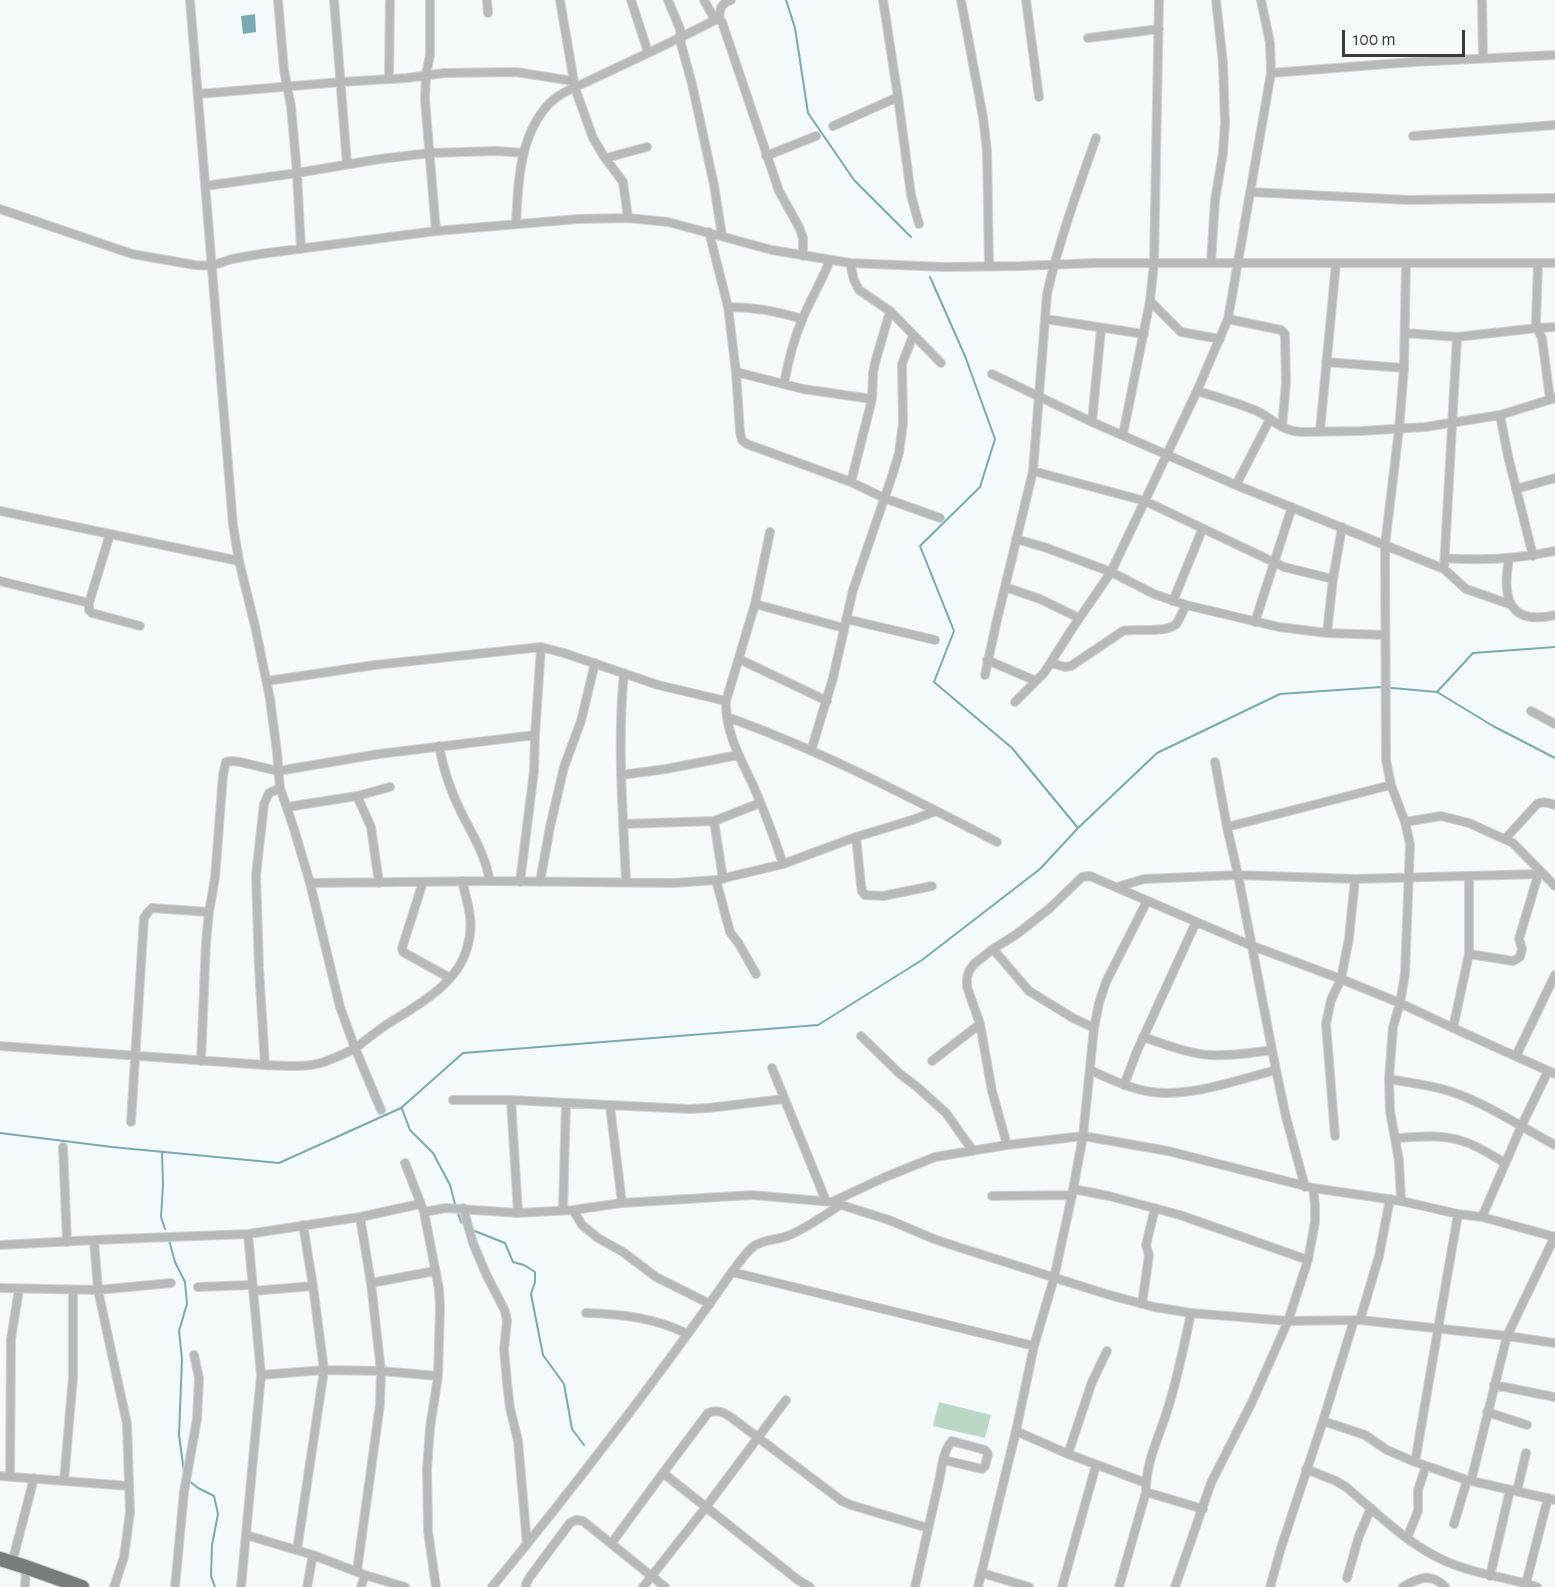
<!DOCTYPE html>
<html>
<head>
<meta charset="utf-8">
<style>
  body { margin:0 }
  #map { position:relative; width:1555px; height:1587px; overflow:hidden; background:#f4f9fc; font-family:"Alegreya Sans",sans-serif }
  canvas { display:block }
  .scale { position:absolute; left:1342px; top:30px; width:123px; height:27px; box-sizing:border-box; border:3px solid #383a3b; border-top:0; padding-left:8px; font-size:18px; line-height:21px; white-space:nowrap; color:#383a3b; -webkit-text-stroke:4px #f4f9fc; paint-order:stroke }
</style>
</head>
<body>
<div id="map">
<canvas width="1555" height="1587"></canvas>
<div class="scale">100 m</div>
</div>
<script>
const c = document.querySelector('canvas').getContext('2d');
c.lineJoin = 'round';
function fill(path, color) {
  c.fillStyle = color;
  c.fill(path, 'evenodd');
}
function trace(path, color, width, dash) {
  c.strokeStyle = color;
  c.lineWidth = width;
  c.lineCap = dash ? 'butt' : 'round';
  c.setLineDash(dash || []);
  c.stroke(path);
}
const green = new Path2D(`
  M939 1402 991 1415 985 1438 933 1426Z`);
const water = new Path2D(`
  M255 14 256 32 243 34 241 16Z`);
const stream = new Path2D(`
  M786 0 795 28 808 113 854 180 911 237
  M930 277 965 356 995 439 980 487 920 546 954 631 934 682 1012 748 1078 828 1157 753 1280 694 1381 687 1437 692 1473 653 1555 647
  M1437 692 1493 726 1555 758
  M402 1109 410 1130 433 1153 450 1185 456 1208 461 1222 465 1225
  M0 1133 112 1147 279 1163 401 1108 463 1053 818 1025 922 960 1040 869 1078 828
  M162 1152 163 1185 161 1217 165 1229
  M472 1230 505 1243 513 1262 524 1265 535 1272V1282L531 1294 543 1355 564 1384 572 1429 584 1445
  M169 1240 175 1262 185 1282 187 1304 179 1331 182 1359 179 1435 184 1472
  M188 1480 198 1488 214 1496 218 1514 212 1545 211 1576 215 1587`);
const minor = new Path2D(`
  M190 0 233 525 239 561 255 626 270 699 277 752 280 788 294 829 310 883 340 1007 355 1048 381 1110
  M278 0 284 70 291 106 297 173 301 249
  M334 0 347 164
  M430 0V55L426 75 425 100 436 231
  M487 0 488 13
  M560 0 575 88 593 138 603 155 623 182 628 218
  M631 0 648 52
  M668 0 680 29 681 44 692 84 714 185 722 236
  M704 0 715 20
  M731 0C720 4 720 9 719 20L722 22 779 191 799 227 803 238V256
  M883 0 898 97 911 195 919 224
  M961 0 983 117 987 151 989 265
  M1026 0 1039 97
  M1482 0 1483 58
  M1088 38 1159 29
  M1271 73 1413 62 1555 55
  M389 78 390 0
  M198 94 341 82 407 78 444 73 516 72 573 81
  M833 126 898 97
  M1413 136 1555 125
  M766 156 816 136
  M606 158 647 147
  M205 186 297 173 380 159 430 153 496 151 524 153
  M1250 192 1409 200 1555 198
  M0 209 132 254 195 265 211 266 232 259 260 254 436 231 578 219 628 218 668 222 772 250 850 263 945 267 1021 266 1095 263H1555
  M516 224C518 184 519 138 547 106 559 92 579 86 595 78 635 59 675 41 715 20H719
  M709 232 728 307 736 372 740 432 742 440 747 444 851 482 884 498 940 518
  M850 263 854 280 859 290 890 311 941 363
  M1211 263 1215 200 1223 153 1225 123 1223 63 1216 0
  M1538 263 1536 322 1537 328 1542 338 1550 399
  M1150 301 1181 332 1220 339
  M728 307C754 307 777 311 802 319
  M1045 319 1144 334
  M1228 319 1281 330 1285 334 1286 383 1282 427
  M1406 333 1457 337 1537 328 1555 327
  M1326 362 1404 368
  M736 372 803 389 872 399
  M992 374 1092 422 1236 485 1444 569 1466 589 1509 604
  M784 384C788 362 793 341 802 320 810 300 822 281 830 260
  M1197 391C1217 397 1238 403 1257 411 1275 420 1279 430 1301 432L1361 431 1425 427 1500 415 1555 398
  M1500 415 1508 456 1533 556
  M1092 422 1101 329
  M1320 431 1336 263
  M1123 434 1150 301 1154 263 1159 0
  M1033 471 1145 501 1284 567 1333 579
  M851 482 872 399 873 373 875 363 890 311
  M1236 485 1270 419
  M1516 489 1555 478
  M0 511 110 534
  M770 532 755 604 726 701C725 731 740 758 753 785 764 810 774 837 783 864
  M1016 539 1044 547 1111 572 1154 594 1186 605 1279 627 1327 633 1385 635
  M1445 558C1482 561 1518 559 1555 551
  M1509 559C1502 597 1508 626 1555 615
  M1444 569 1457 337
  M0 581 89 603
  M1005 587 1040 599 1079 618
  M1173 601 1202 530
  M755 604 844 628
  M846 619 935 640
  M1255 622 1292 507
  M140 626 92 613 89 610V603L110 534 239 561
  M1327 633 1333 579 1342 527
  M739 659 827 701
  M987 660 1036 681
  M1051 663 1065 667 1071 666 1123 631C1137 628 1168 634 1177 623 1180 618 1183 611 1186 605
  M624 673C617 743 623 812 626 882
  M985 675 996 624 1033 471 1047 294C1059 241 1078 189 1096 138
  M267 681 375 665 541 647 564 653 658 685 726 701
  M1015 702 1044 673 1072 629 1111 572 1197 391 1228 319 1271 73 1270 43 1261 0
  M1531 711 1555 724
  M727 717C820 750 909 797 997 842
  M439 746C443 768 451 792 461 812 473 836 485 854 490 881
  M811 751 833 678 853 590 893 473 899 453 903 423 902 364 913 336
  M1215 762 1227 827 1238 875 1276 1070 1286 1117 1305 1187
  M621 775 666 769 738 755
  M357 796 371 827 379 883
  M287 807 357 796 390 787
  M714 821 723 879
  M1405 822 1441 816 1469 823 1513 843 1555 886
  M623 824 714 821 760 803
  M1227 827 1391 785
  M856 837 861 885 862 891 865 895 883 896 932 886
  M1505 839 1537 804C1543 801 1548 802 1555 805
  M716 880 730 932 739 944 756 974
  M423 882 402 948 403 952 450 978
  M520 882 534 771 535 735 541 647
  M540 882 550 827 564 767 581 721 595 663
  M310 883 490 881 673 883 716 880 783 864 856 837 912 820 936 811
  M1117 887 1144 879 1238 875 1355 879 1539 874
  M993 949 1029 991 1073 1018 1094 1028
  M1469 954 1513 961 1520 957 1522 949 1519 939 1539 872
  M1453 1028 1469 954V876
  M861 1036 900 1074 916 1086 946 1113 973 1151
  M1143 1037C1165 1044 1188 1054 1211 1055 1231 1056 1252 1053 1272 1050
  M0 1046 265 1065C284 1066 305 1068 324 1062 334 1058 348 1053 357 1047 367 1039 376 1032 386 1025 416 1006 457 985 467 948 475 922 468 906 462 881
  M1516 1056 1555 975
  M201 1061 206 942 209 912 215 878 223 775 226 762 232 761 240 762 278 771 379 754 535 735
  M932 1061 980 1024
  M265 1065 259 968 256 875 264 804 269 793 280 788
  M772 1068 826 1201
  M1090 1070C1110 1079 1130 1089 1152 1092 1192 1097 1237 1080 1276 1070
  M1389 1079C1410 1083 1432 1085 1452 1092 1488 1104 1521 1127 1555 1145
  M1124 1085 1137 1051 1196 922
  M453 1100H511L689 1109 708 1108 784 1099
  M511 1100 518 1213
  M610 1106 622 1203
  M131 1122 144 918 148 912 152 908 209 912
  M1335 1136 1326 1024 1331 1000 1341 979 1349 938 1355 879
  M1395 1138C1417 1137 1441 1134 1462 1141 1477 1145 1491 1155 1505 1163
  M1007 1145 992 1091 980 1024 967 987V978L969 971 974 964 993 949 1017 934 1050 908 1082 877 1090 876 1250 945 1341 979 1400 1003 1453 1028 1555 1074
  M63 1147 67 1242
  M405 1163 424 1212 439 1289 440 1307 438 1376 430 1428 427 1469 428 1531 436 1587
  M1073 1189 1109 1196 1180 1215 1308 1260
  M992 1196 1072 1195
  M1401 1201 1399 1161 1390 1111 1389 1079 1393 1027 1400 1003 1405 974 1410 844 1405 822 1391 785 1386 760 1385 545 1399 429 1404 368 1406 263
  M832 1202 883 1178 935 1157 1007 1145 1083 1136 1168 1151 1313 1188 1401 1201 1458 1214 1482 1217 1555 1237
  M463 1208 473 1243 486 1274 505 1311 507 1321 504 1349 507 1383 510 1408 518 1441 527 1544
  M563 1210 566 1103
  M573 1210 582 1225 598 1238 623 1252 656 1277 710 1304
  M424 1212 446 1208 518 1213 573 1210 622 1203 752 1195 832 1202 889 1220 934 1239 958 1247 1106 1294 1154 1307 1191 1313 1288 1321 1360 1320 1507 1336 1555 1343
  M1458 1214 1415 1462 1467 1480 1555 1500
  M1482 1217 1521 1127 1548 1071
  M94 1240 98 1290 127 1424 130 1512 124 1557 114 1587
  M0 1245 94 1240 248 1234 360 1217 420 1204
  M732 1272C739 1263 745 1253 754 1246 764 1239 779 1240 790 1235 808 1227 824 1216 840 1205
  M371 1283 435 1271
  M198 1287 252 1285
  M0 1288 98 1290 171 1283
  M253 1291 313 1286
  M1142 1304 1149 1255 1146 1245 1155 1208
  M586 1313C622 1314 655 1318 688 1334
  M1360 1320 1379 1256 1390 1199
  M261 1375 324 1370 381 1371 438 1376
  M1494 1385 1555 1397
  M1487 1412 1527 1425
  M1323 1421 1365 1435 1387 1450 1415 1462
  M1016 1431 1068 1454 1146 1483
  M1068 1454 1092 1382 1107 1351
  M1306 1469 1336 1481 1346 1487C1377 1513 1406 1543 1443 1560 1473 1574 1506 1577 1537 1587
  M663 1473 708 1413C718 1409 723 1412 732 1418L842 1501 851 1505 928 1528
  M0 1476 64 1481 73 1377V1290
  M10 1476 11 1339 19 1289
  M64 1481 129 1486
  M1471 1481 1507 1336 1555 1236
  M1517 1491 1526 1453
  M1146 1492 1203 1509
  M1454 1524 1467 1480
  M246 1535 313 1555 365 1575 405 1587
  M1407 1538 1418 1511V1490L1426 1466
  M611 1544 663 1473 798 1580 810 1587
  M297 1550 324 1370 313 1286 303 1225
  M12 1563 34 1478
  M357 1571 380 1404 381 1371 371 1283 360 1217
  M982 1573 1029 1587
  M1490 1576 1510 1490
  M1347 1578 1359 1536 1371 1508
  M25 1587 26 1567
  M175 1587 184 1492 197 1419 199 1378 194 1355
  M241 1587 261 1375 248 1234
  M307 1587 313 1555
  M361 1587 365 1575
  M492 1587C576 1485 656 1380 732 1272L1034 1346
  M526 1587V1584L529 1578 570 1523 576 1520 583 1521 665 1587
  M643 1587 706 1507 786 1400
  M915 1587C923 1552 931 1516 939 1481 942 1468 943 1450 952 1441L985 1450 988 1454 985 1466 982 1469 944 1460
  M978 1587 1016 1431 1034 1346 1054 1278 1072 1195 1083 1136 1094 1028 1099 1003 1106 982 1147 901
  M1062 1587 1096 1465
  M1119 1587 1146 1492C1145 1463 1160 1435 1168 1408 1178 1377 1184 1345 1191 1313
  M1175 1587 1211 1483 1252 1402 1288 1321 1308 1260 1315 1222V1205L1313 1188
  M1270 1587 1281 1548 1323 1421 1354 1320
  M1403 1587C1418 1578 1431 1572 1445 1587
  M1525 1587 1548 1498`);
const trunk = new Path2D(`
  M0 1559 26 1567 82 1587`);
fill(green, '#bad8c3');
fill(water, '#79aab3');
trace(stream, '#79aab3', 2);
trace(minor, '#ced3d5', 10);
trace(trunk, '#ced3d5', 16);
trace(minor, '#b7baba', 8);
trace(trunk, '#777c7e', 14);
</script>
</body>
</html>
